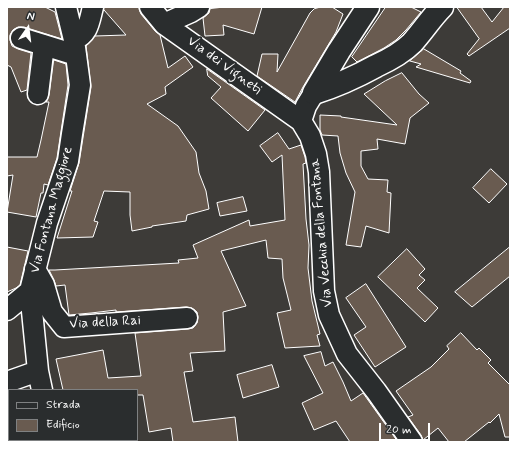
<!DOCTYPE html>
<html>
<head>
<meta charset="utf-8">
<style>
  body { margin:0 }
  #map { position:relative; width:517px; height:449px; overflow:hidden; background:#3d3b38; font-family:Mynerve,sans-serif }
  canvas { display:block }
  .frame { position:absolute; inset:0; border:8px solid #fff; pointer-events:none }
  .legend { position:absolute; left:8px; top:389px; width:130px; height:52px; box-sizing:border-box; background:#2a2d2e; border:1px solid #7f8182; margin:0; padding:5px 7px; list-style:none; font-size:12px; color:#fff }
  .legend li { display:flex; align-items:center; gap:8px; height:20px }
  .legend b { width:20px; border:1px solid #7f8182 }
  .north { position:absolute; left:8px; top:8px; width:40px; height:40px; -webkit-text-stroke:3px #2a2d2e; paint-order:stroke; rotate:14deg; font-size:11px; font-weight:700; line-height:16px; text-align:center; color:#fff }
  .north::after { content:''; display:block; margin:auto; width:14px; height:18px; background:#fff; clip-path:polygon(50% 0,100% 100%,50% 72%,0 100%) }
  .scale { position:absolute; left:379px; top:423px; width:51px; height:18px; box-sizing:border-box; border:2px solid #fff; border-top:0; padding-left:5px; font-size:12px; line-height:14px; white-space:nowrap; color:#fff; -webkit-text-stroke:3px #2a2d2e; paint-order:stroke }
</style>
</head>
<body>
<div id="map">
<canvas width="517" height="449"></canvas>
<div class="frame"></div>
<ul class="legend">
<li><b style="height:5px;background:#2a2d2e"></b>Strada</li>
<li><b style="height:11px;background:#695b50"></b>Edificio</li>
</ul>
<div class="north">N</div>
<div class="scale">20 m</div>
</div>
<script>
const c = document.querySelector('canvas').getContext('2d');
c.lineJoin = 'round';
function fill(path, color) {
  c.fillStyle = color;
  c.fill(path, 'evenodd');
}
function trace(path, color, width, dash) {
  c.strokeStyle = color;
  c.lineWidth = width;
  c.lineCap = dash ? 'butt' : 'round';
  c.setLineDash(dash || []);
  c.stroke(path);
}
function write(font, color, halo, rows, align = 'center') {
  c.font = font + ' Mynerve,sans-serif';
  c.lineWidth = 4;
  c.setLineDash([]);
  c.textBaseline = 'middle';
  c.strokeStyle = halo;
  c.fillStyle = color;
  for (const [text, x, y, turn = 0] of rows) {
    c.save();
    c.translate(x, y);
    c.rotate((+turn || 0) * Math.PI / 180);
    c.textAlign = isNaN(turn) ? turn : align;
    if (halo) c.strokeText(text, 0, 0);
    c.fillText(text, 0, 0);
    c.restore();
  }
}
const building = new Path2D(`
  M7 7H45L55 12 62 39 24 27H18L13 30 10 35V40L12 46 18 49 31 53 27 90 21 92 11 67 7 65Z
  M104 7H139V9L141 14 155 31 160 35 168 68 185 56 193 67 165 87 166 94 147 104 178 126 196 152 199 173 206 191 209 209 187 215 186 221 152 226V227L132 231 130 215V192L104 191 94 221 98 222 93 237 57 238 72 191H70L79 163 91 87 86 46 95 36 126 35 104 10Z
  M224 7H262L254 34 223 25 224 35 205 36 203 18 209 13 210 9Z
  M321 7H332L343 14 336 32 303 87 295 102 257 76 262 54H278L277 72 310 13 314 9Z
  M386 7H411L421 12 406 30 396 40 384 48 357 62 352 57Z
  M457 7H481L492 22 504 7H510V28L469 56 467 54 479 39Z
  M424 49 461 71 460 73 471 81 470 83 416 67 421 64 410 61Z
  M54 60 66 64 68 85 57 158 48 185 44 184 43 193H41L36 217 7 212 13 175 7 176V157H37L41 140 49 102H46L49 95Z
  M207 69 265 110 248 131 211 98 221 87 208 76Z
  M402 73 419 94 429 103 410 118 405 144 377 139 378 149 361 151V166L368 179 388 180 387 192 391 193 389 233 366 226 361 247 346 245 355 192 346 173 340 153 338 136 322 135 320 130V115L341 116V117L397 125 364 94 385 81Z
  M278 133 289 149 301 145 305 157 306 163 303 164 306 219 309 245 308 268 312 301 320 334 317 335 320 346 285 348 277 313 291 310 283 278 282 259 268 258 266 240 221 251 246 306 223 312 225 351 190 353 193 371 184 372 193 422 235 417 238 442H173L171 428 149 432 143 395H137V390H63L56 359 103 350 108 378 141 376 135 333 188 329 193 328 197 323 198 317 197 312 192 308 186 307 116 312V310L91 313 69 315 65 285 56 286 54 280 49 270H55L179 263 178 260 198 258 193 245 249 220 250 226 285 220 282 155 272 162 260 146Z
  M491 169 507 184 489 203 473 188Z
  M243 197 247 211 220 216 217 203Z
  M7 247 28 251 20 285 16 288 7 292Z
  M510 247V276L472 307 455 292Z
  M407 249 425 269 419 275 425 280 417 288 438 308 425 322 378 277Z
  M366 284 406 347 375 367 354 335 366 327 346 298Z
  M461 333 477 350 479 348 491 360 488 363 510 385V437H505L499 414 490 423 489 422 464 442H449L438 428 423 440 421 435 408 417 413 415 396 391 431 367 449 349 447 346Z
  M321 352 325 366 333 362 343 382 351 401 363 393 398 442H350L336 421 314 430 302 403 323 393 304 356Z
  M272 365 279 387 243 398 237 375Z`);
const minor = new Path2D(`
  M150 7 164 24 301 121 310 136 316 154 319 172 324 291 329 315 347 354 376 391 412 442
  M164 24 191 12 199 7
  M21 38 76 55
  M74 40C89 33 89 22 93 7
  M38 94 44 45
  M301 121 306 106 314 93
  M35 269 44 285 52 312 64 327 187 318
  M7 310 30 291
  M7 382 38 371
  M42 390 38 371 30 291 47 223 68 161 72 134 80 85 74 40 66 7
  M51 440V442`);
const tertiary = new Path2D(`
  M368 7 339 51 314 93C336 86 356 77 376 66 389 60 402 53 412 43 423 31 431 18 442 7`);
const streetNames = [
  ["Via dei Vigneti",224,66,36],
  ["Via Fontana Maggiore",52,210,-75],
  ["Via Vecchia della Fontana",322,233,-95],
  ["Via della Rai",105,323,-3]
];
fill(building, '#695b50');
trace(building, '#fff', 1);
trace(minor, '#fff', 23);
trace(tertiary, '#fff', 25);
trace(minor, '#2a2d2e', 20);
trace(tertiary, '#2a2d2e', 22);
write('14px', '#fff', '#2a2d2e', streetNames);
</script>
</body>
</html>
